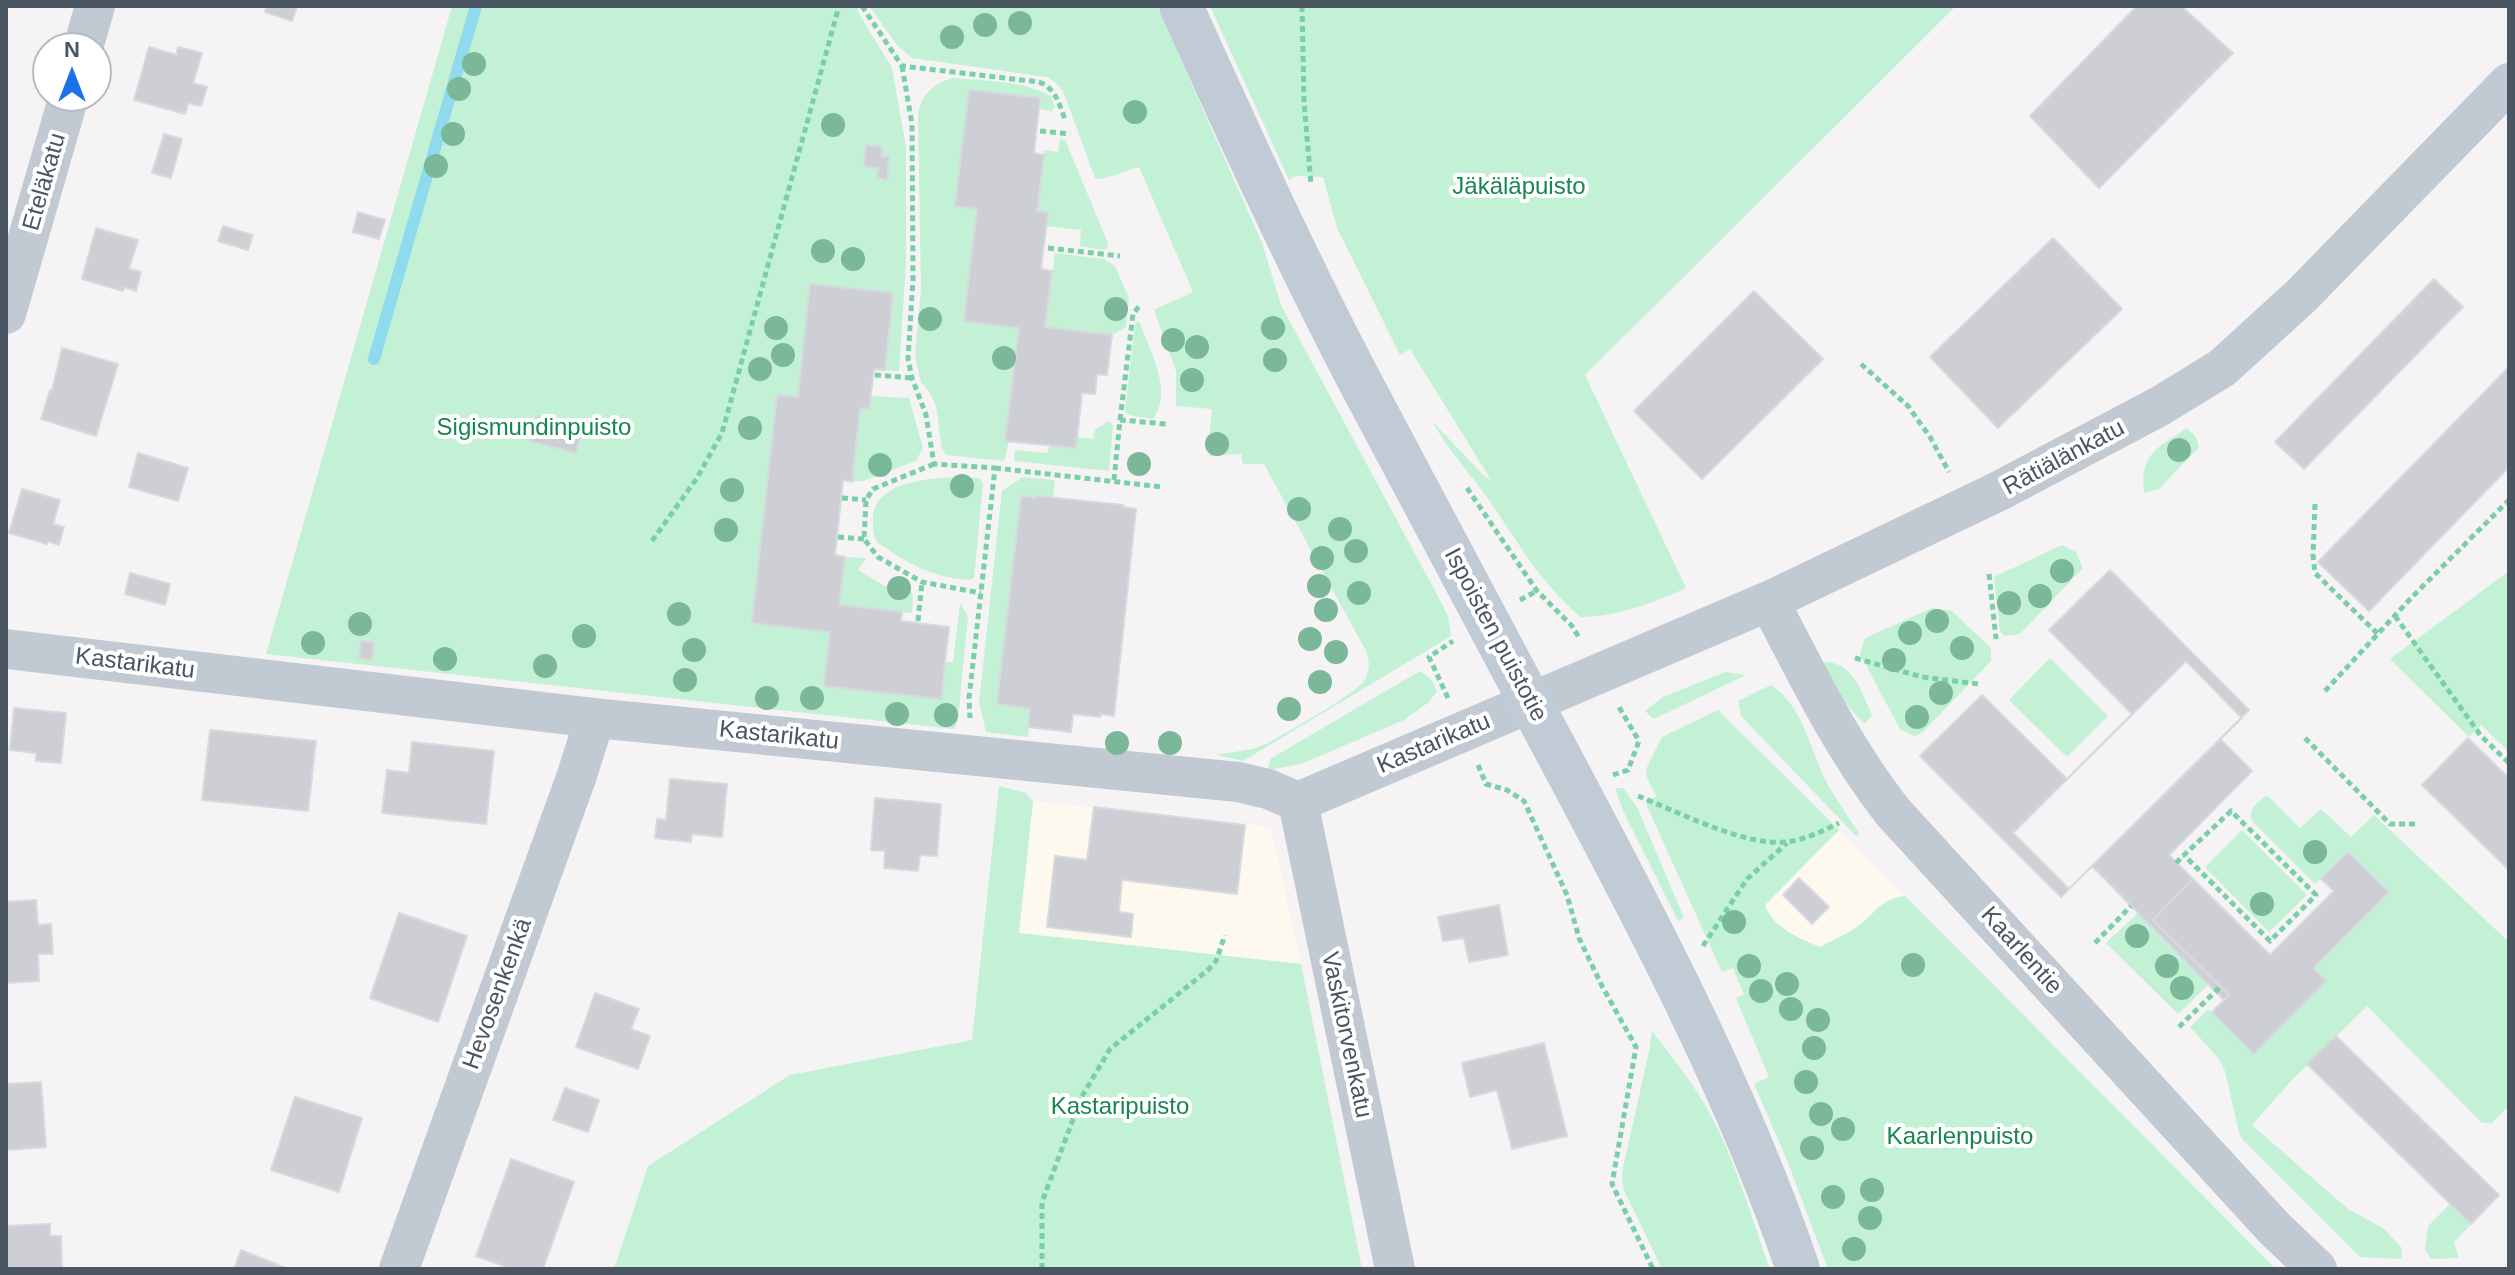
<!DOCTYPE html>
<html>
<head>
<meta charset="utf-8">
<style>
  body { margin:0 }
  #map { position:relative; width:2515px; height:1275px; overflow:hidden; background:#f5f3f3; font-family:Arial,sans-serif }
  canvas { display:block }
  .frame { position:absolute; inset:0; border:8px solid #4a5661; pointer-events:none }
  .north { position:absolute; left:32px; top:32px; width:80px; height:80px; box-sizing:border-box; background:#fff; border:2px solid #b7bbc0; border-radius:50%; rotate:0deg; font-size:22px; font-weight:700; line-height:32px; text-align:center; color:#4a5661 }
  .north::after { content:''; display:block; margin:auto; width:28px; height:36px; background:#1a73e8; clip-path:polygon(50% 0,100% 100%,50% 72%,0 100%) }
</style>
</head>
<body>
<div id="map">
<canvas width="2515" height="1275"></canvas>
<div class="frame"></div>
<div class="north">N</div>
</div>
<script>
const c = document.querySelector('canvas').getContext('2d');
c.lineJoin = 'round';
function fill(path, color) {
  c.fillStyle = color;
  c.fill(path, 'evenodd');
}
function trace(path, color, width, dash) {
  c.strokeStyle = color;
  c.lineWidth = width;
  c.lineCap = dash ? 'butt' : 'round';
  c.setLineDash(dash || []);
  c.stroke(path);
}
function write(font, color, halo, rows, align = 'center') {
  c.font = font + ' Arial,sans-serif';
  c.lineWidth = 8;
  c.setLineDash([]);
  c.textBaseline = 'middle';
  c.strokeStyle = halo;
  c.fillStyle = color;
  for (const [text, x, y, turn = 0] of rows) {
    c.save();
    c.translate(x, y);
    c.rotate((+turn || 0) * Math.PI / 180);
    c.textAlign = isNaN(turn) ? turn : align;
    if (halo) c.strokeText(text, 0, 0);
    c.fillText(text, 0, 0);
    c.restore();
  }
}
const commercial = new Path2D(`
  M1033 801 1271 827 1301 964 1018 933Z
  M1839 830 1905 896 1823 976 1759 912Z`);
const green = new Path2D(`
  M452 6H859L858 12 892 68 906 147V263L899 371 885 370 893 293 811 284 798 397 777 396 753 623 830 632 825 686 941 699 945 662H953L960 603 968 616 958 720 954 729 266 654Z
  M869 6H1157L1262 243 1281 305 1441 602 1448 616 1451 636 1243 761 1216 755 1253 749 1268 743C1287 732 1353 696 1364 681 1370 671 1370 661 1366 651L1264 464H1243L1241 454 1210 456 1208 451 1212 409 1176 406V371L1154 310 1193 292 1139 167 1103 179 1095 178 1063 91 1055 82 1047 77 912 58 897 45Z
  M1210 6H1956L1585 375 1686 588C1654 603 1616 617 1581 617 1540 584 1516 538 1486 496 1468 471 1447 448 1432 421L1483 475 1491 480 1410 349 1400 355 1337 228 1323 177 1296 176 1289 180Z
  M952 78C984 81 1022 80 1051 96L1055 107 1052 111 1039 109 1040 98 969 90 955 205 977 209 964 321 1019 328 1005 440 1009 441 1004 461 946 455 942 449 936 406 930 393 921 382 915 356 921 289 918 115C921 95 933 84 952 78Z
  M1060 139 1065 140 1108 243 1107 248 1104 250 1080 246 1081 230 1046 226 1037 211 1044 150 1058 152Z
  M1055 253 1104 259 1115 266 1129 298 1126 327 1112 335 1045 327Z
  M1139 321C1149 349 1174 392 1153 419L1128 415 1125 411 1135 324Z
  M871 396 909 398 923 448 916 461 863 481 852 482 860 408H869Z
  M1109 421 1113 425 1109 471 1014 461 1015 450 1047 453 1050 446 1075 448 1077 437 1093 439 1095 430Z
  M2187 428 2196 437 2199 447 2159 489 2144 493C2140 453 2156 449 2187 428Z
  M955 477 979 478 983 483 974 578 969 580C931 577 909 564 878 543 872 536 873 528 873 519 874 481 928 479 955 477Z
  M1023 477 1055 480 1053 498 1021 497 998 703 1030 709 1028 737 986 732 979 702 1002 491Z
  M2062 545 2076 552 2083 568 2020 634 2005 636 2000 631 1994 577Z
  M845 557 866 558 858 570 890 589 897 577C914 589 914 593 912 613L839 605Z
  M2509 571V752L2481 725 2469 737 2390 659Z
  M1932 608 1952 611 1991 648V661L1922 733 1914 736 1900 729 1860 654 1865 638Z
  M2050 658 2108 716 2067 757 2009 700Z
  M1824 662C1854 662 1861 692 1872 715L1865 724C1846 706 1832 688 1824 662Z
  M1420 671 1432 680 1437 691 1429 702 1404 720 1301 764 1268 770 1270 759Z
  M1725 672 1746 675 1654 719 1645 711 1663 697Z
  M1771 685C1804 706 1811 754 1829 787 1839 803 1849 819 1860 834L1856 836 1741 716 1738 701Z
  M1718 710 1839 830 1765 905C1772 927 1800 939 1820 947 1833 940 1849 933 1861 924 1876 911 1883 898 1905 896L2276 1269H1828L1787 1160 1754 1084 1769 1077 1736 998 1744 994 1733 968 1722 972 1646 804 1656 796 1646 775 1647 767 1662 737Z
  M999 786 1026 793 1033 801 1019 933 1301 964 1362 1269H614L648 1166 790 1075 972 1040Z
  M1615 788H1623L1638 809 1684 918 1678 921 1624 813Z
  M2267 795 2300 828 2321 809 2351 837 2374 815 2509 942V1106L2492 1123H2482L2367 1006 2290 1082 2252 1125 2348 1209 2383 1228 2401 1247 2402 1259 2360 1257 2243 1140 2239 1133 2225 1071 2219 1059 2190 1027 2208 1009 2254 1053 2326 981 2313 968 2388 892 2348 852 2315 884 2252 821C2248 807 2258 803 2267 795Z
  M2242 830 2307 895 2269 932 2205 867Z
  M2138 913 2209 984 2178 1014 2106 943Z
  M1652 1031C1672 1057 1693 1083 1709 1112 1736 1161 1751 1217 1770 1269H1662L1623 1188 1622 1172 1649 1052Z
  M2450 1204 2471 1224 2454 1242 2459 1258 2431 1259 2425 1249 2428 1226Z`);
const stream = new Path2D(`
  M374 359 476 6`);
const building = new Path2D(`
  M267 6H293L297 7 292 21 265 12Z
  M2137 6H2181L2233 53 2099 188 2030 116Z
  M149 47 176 55 178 47 202 53 193 83 207 87 201 106 188 103 185 114 134 100Z
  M969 90 1040 98 1034 153 1044 155 1037 211 1048 212 1041 269 1052 271 1045 327 1112 335 1107 375 1097 374 1095 394 1082 393 1076 448 1005 441 1019 328 964 321 977 209 955 206Z
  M164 134 182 139 171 178 152 173Z
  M866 145 882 147 881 156 889 157 887 180 877 178 879 168 864 166Z
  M358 212 385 220 379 239 353 232Z
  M223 226 253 235 248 250 218 241Z
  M96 228 138 240 129 269 141 272 136 291 124 287 123 291 82 279Z
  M2053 238 2122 309 1998 428 1930 357Z
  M2434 279 2463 307 2304 469 2275 442Z
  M810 284 893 293 885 370 874 369 869 409 860 408 852 482 843 480 835 555 845 557 839 605 902 612 901 621 949 627 941 699 824 686 830 632 752 623 777 395 798 397Z
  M1754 291 1823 359 1702 479 1634 411Z
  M62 348 118 364 96 436 41 419 50 390 52 391Z
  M2509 367V467L2369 611 2318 562Z
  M537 416 582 429 576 453 530 441Z
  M138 453 188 468 178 501 129 487Z
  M22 489 60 500 53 524 64 527 59 545 48 541 47 544 9 533Z
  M1021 496 1036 498 1037 496 1123 505 1122 507 1136 509 1114 716 1100 714V717L1073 714 1071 732 1028 727 1030 709 997 704Z
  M2110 570 2249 710 2061 897 1920 756 1982 695 2067 779 2132 714 2049 630Z
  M130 573 170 584 165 605 125 594Z
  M361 641 374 642 372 660 359 658Z
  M2186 661 2242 718 2069 889 2013 833Z
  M14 708 66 713 61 763 36 761V753L10 750Z
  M210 730 316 741 308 811 202 800Z
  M2468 738 2509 778V870L2422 785Z
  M2220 739 2252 771 2169 855 2193 879 2153 920 2229 995 2224 1000 2092 866Z
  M412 742 494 751 486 824 382 813 387 770 409 773Z
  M670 779 727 784 722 837 692 834 691 842 655 838 657 819 666 820Z
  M875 798 941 804 937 856 920 855 918 871 884 868 885 851 871 850Z
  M1094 807 1245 825 1237 894 1122 880 1119 912 1133 914 1131 937 1047 927 1055 856 1087 860Z
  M2348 852 2389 892 2313 968 2326 981 2254 1054 2212 1012 2229 995 2153 920 2193 879 2270 955 2334 891 2321 879Z
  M1799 878 1829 907 1812 924 1783 895Z
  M36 900 38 925 51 924 53 954H38L39 981 6 983V902Z
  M1499 905 1508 955 1469 962 1464 938 1443 941 1438 917Z
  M399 913 467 936 438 1022 370 998Z
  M595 993 639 1009 631 1029 650 1036 638 1069 576 1047Z
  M2336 1036 2499 1195 2471 1224 2307 1064Z
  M1544 1043 1567 1136 1512 1149 1497 1090 1470 1097 1462 1063Z
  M41 1082 46 1147 6 1150V1084Z
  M565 1088 599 1100 588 1132 553 1120Z
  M295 1097 362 1118 339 1192 271 1170Z
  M511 1159 574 1182 543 1269H512L476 1256Z
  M50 1224V1236H61L62 1269H6V1226Z
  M241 1250 288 1269H234Z`);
const path = new Path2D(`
  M862 6 902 66 1039 82C1057 89 1059 105 1066 122
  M1302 6 1304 101 1311 185
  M902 66 912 124 913 279 908 359 912 378 926 415 934 464 995 468 969 698 970 718
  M1040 131 1070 134
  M1048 248 1120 256
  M1861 364 1908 406 1930 437 1949 472
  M875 375 912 378
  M1120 420 1133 314 1140 305
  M934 464 873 489 866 500 864 539 878 557 922 582 981 593
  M995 468 1162 487
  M1114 480 1120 420 1166 424
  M1467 488 1537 591 1572 626 1580 639
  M842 498 866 500
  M2315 504 2313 555 2315 573 2378 634
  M838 537 864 539
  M652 541 697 478 722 433 839 6
  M1989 574 1996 639
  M1520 600 1537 591
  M2395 616 2481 736 2509 763
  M918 621 922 582
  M1855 658 1922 677 1979 684
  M2325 691 2413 596 2509 500
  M1448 698 1429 657 1453 641
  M2305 738 2390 824H2419
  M1478 765 1486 784 1507 790 1524 801 1567 895 1579 938 1602 986 1636 1047 1612 1184 1653 1269
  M1613 775 1628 770 1639 741 1619 707
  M1638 796C1679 812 1743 846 1786 842 1805 840 1822 831 1839 823
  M2176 863 2184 855 2231 811 2316 895 2270 941 2184 855
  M2095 943 2131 906
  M1703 946 1747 879 1787 843
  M2179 1027 2220 987
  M1042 1269V1202L1081 1098 1110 1049 1208 970 1216 961 1225 935`);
const street = new Path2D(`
  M83 48 95 6
  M6 314 69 96
  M1769 601C1807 674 1841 745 1892 811L2274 1228 2317 1269
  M6 649 595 718 1238 782 1268 789 1298 802 1769 601 1999 491 2160 406 2222 368 2301 296 2509 83
  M1298 802 1395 1269
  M399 1269 577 775 595 718`);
const secondary = new Path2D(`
  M1181 6C1237 130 1294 255 1357 376 1415 487 1475 596 1533 707 1630 889 1731 1073 1798 1269`);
const trees = [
  [1020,23],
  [985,25],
  [952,37],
  [474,64],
  [459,89],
  [1135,112],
  [833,125],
  [453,134],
  [436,166],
  [823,251],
  [853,259],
  [1116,309],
  [930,319],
  [776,328],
  [1273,328],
  [1173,340],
  [1197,347],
  [783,355],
  [1004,358],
  [1275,360],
  [760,369],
  [1192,380],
  [750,428],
  [1217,444],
  [2179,450],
  [1139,464],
  [880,465],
  [962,486],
  [732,490],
  [1299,509],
  [1340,529],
  [726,530],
  [1356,551],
  [1322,558],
  [2062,571],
  [1319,586],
  [899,588],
  [1359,593],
  [2040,596],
  [2009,603],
  [1326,610],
  [679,614],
  [1937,621],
  [360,624],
  [1910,633],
  [584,636],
  [1310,639],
  [313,643],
  [1962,648],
  [694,650],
  [1336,652],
  [445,659],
  [1894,660],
  [545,666],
  [685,680],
  [1320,682],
  [1941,693],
  [767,698],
  [812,698],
  [1289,709],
  [897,714],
  [946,715],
  [1917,717],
  [1117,743],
  [1170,743],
  [2315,852],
  [2262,904],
  [1734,922],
  [2137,936],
  [1913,965],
  [1749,966],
  [2167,966],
  [1787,984],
  [2182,988],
  [1761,991],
  [1791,1009],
  [1818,1020],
  [1814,1048],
  [1806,1082],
  [1821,1114],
  [1843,1129],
  [1812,1148],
  [1872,1190],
  [1833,1197],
  [1870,1218],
  [1854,1249]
];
const streetNames = [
  ["Eteläkatu",45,182,-74],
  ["Rätiälänkatu",2064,458,-28],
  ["Ispoisten puistotie",1495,635,62],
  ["Kastarikatu",135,664,7],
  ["Kastarikatu",779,736,6],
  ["Kastarikatu",1434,744,-23],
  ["Kaarlentie",2021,951,48],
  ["Hevosenkenkä",498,994,-70],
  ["Vaskitorvenkatu",1346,1035,78]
];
const parkNames = [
  ["Jäkäläpuisto",1519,187],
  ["Sigismundinpuisto",534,428],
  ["Kastaripuisto",1120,1107],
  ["Kaarlenpuisto",1960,1137]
];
fill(commercial, '#fdf9ef');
fill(green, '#c3f1d5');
trace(stream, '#90daee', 12);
fill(building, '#cdcfd5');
trace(building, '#d7d9de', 2);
trace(path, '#7ad0a6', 5, [6, 4]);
trace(street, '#c1cad2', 40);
trace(secondary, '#c1cbd6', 44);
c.fillStyle = '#7bb799';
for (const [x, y] of trees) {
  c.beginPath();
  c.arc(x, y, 12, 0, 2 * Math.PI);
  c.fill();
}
write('24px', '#4a5661', '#fff', streetNames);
write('24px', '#17864f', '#fff', parkNames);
</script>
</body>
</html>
